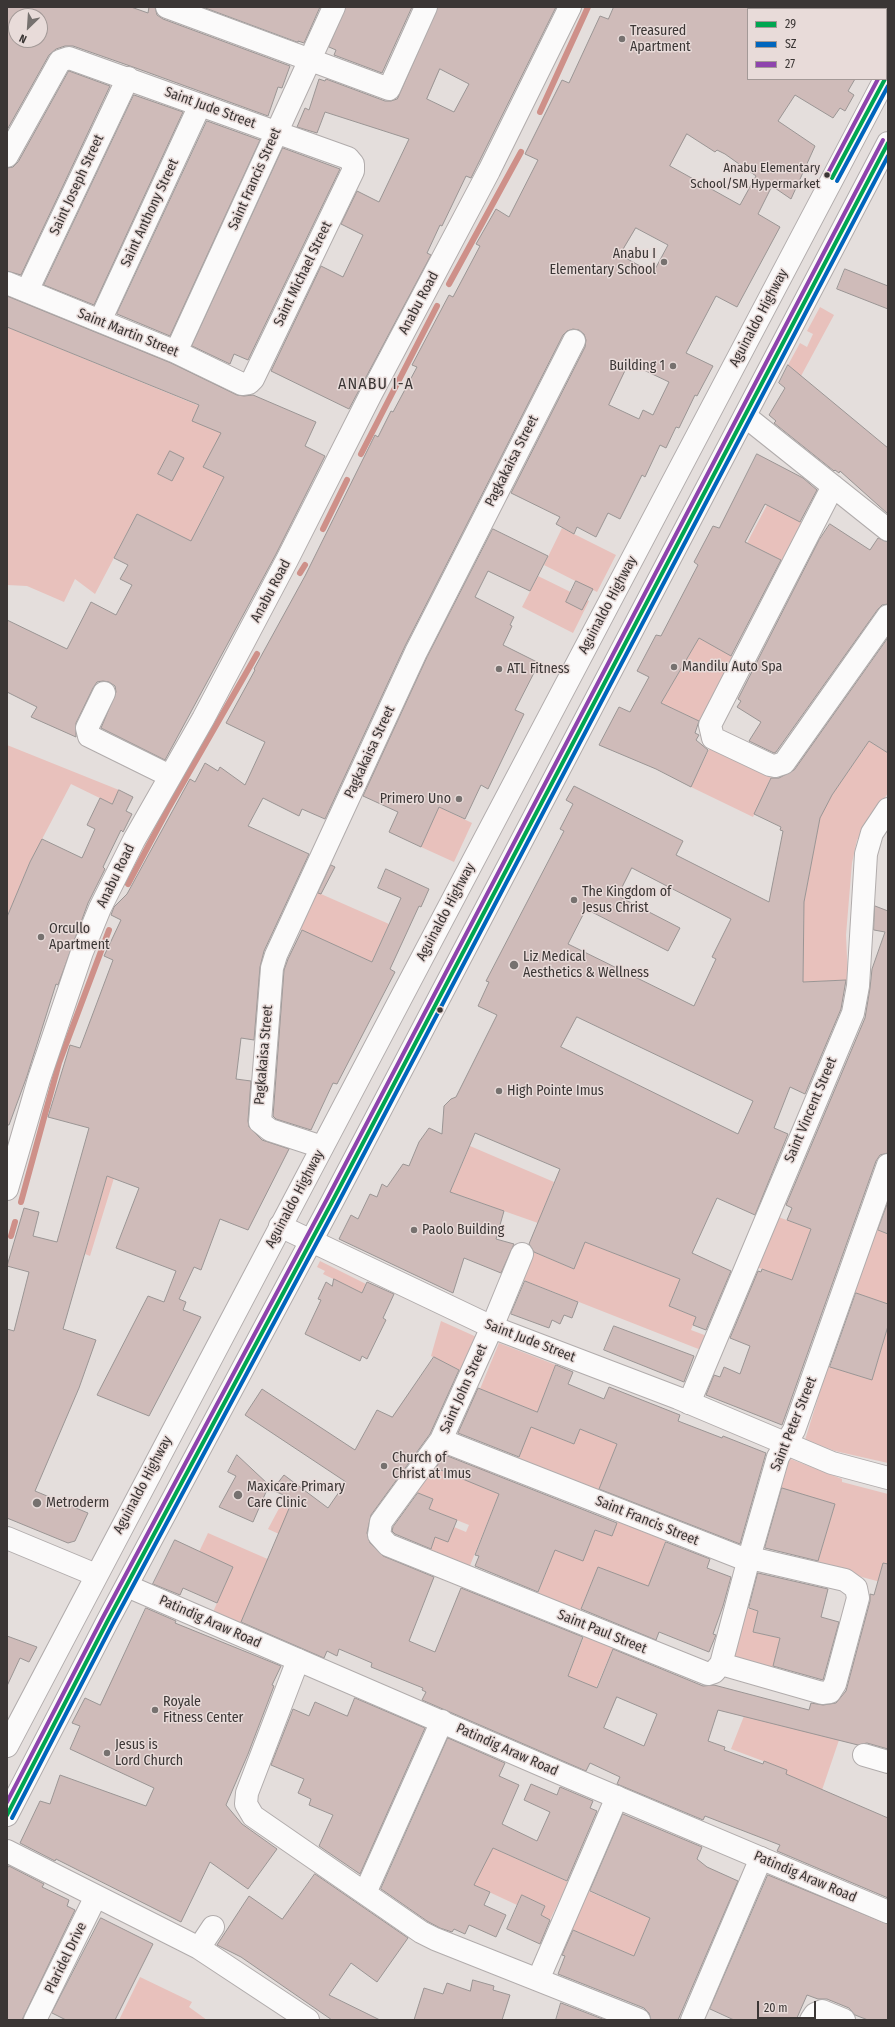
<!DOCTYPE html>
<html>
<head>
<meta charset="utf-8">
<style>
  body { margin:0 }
  #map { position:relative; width:895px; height:2027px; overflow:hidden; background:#e4dedc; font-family:"Fira Sans Condensed",sans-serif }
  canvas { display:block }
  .frame { position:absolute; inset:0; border:8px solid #3b3635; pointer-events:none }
  .legend { position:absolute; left:747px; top:8px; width:140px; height:72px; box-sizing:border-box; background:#e8dbd9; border:1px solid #a39997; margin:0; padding:5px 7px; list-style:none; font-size:12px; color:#3b3635 }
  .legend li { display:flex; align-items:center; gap:8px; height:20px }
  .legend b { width:20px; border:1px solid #a39997 }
  .north { position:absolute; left:8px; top:8px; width:40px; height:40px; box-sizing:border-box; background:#e8dbd9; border:1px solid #a39997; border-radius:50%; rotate:205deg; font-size:11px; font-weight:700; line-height:16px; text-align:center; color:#3b3635 }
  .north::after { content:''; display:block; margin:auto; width:14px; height:18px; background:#76716f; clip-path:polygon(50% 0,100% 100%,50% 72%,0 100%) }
  .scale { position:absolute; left:757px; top:2001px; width:59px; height:18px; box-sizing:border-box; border:2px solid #3b3635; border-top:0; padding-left:5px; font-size:12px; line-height:14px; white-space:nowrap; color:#3b3635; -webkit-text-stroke:3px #e8dbd9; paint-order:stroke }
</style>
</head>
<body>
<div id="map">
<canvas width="895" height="2027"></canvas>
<div class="frame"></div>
<ul class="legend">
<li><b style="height:5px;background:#00a651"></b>29</li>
<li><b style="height:5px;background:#0065bd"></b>SZ</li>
<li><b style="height:5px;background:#8e44ad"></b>27</li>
</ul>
<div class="north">N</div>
<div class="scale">20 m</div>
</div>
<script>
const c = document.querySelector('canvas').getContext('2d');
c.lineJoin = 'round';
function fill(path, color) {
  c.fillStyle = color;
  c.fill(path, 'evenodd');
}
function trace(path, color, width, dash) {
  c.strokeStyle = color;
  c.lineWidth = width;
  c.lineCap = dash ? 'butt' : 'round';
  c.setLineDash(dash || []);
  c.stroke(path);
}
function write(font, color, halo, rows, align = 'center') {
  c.font = font + ' "Fira Sans Condensed",sans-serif';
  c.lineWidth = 3;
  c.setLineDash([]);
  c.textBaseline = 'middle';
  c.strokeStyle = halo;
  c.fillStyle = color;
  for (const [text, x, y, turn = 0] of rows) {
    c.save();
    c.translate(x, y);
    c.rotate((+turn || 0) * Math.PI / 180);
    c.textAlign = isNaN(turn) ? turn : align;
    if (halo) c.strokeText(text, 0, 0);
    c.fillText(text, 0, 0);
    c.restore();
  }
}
const green = new Path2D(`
  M820 307 834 315 801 376 788 365 800 343 807 347 813 334 807 331Z
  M7 327 219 414 260 428 216 491 201 521 199 545 137 514 95 594 75 579 64 602 27 586 7 585Z
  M767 505 805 524 786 563 747 543Z
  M562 528 616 555 597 592 544 565Z
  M538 576 589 601 573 633 522 607Z
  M699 638 736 658 703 723 661 703Z
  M869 741 888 753V793L857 840 852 863 846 935 848 980 803 982 804 902 820 817 832 795Z
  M7 745 119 790 112 804 71 784 30 862 7 917Z
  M710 747 772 775 753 817 691 787Z
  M439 807 472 823 454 862 421 847Z
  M312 890 389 924 372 962 295 927Z
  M470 1146 554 1182 538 1223 450 1192Z
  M107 1176 114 1178 90 1256 85 1254Z
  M773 1215 811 1229 792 1280 754 1266Z
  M876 1229 888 1234V1304L852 1292Z
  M585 1242 680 1279 669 1306 696 1317 691 1330 707 1336 701 1350 518 1278 529 1250 574 1269Z
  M320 1261 366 1284 362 1293 323 1274 325 1271 317 1267Z
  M441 1321 481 1339 468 1374 431 1356Z
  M888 1326V1463L835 1451 805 1440 828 1366 872 1380Z
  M499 1343 556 1365 537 1412 554 1419 556 1437 574 1444 580 1429 617 1444 598 1492 517 1460 537 1412 480 1389Z
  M448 1450 440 1469 470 1482 478 1462 492 1468 484 1488 499 1494 469 1568 429 1552 435 1537 454 1527 466 1532 469 1525 429 1509 433 1499 415 1492Z
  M788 1458 842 1479V1482L888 1494V1584L817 1565 835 1504 779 1488Z
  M284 1499 314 1528 298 1568 334 1582 329 1594 358 1606 363 1594 386 1603 375 1628 362 1622 361 1625 338 1615 335 1623 297 1607 300 1599 258 1582 240 1625 213 1612 233 1567 199 1552 208 1533 279 1564 290 1539 268 1529Z
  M619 1518 667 1538 648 1587 598 1567 579 1613 537 1596 555 1549 583 1560 595 1530 612 1536Z
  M746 1608 758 1611 753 1632 780 1638 772 1671 738 1662 732 1652Z
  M585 1634 614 1646 596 1688 568 1676Z
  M744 1716 839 1740 822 1790 786 1774 787 1770 731 1749Z
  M491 1847 568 1882 550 1920 541 1915 545 1906 522 1895 517 1905 474 1885Z
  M588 1891 650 1918 634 1956 571 1929Z
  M140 1977 192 2002 189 2007 207 2020H119Z`);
const stream = new Path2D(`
  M540 112 588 7
  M449 284 521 152
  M361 454 437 306
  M323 529 347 480
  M300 573 305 565
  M128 884 168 809 257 654
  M21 1202 59 1063 109 930
  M11 1236 15 1222`);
const building = new Path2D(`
  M7 7H131L148 13 149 7H155L157 15 163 19 290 66 282 88 278 87 268 116 133 67 73 46H65L56 49 49 55 7 130ZM16 16H40V40H16Z
  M203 7H320L304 43 298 41V42Z
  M346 7H412L382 73 334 55 336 50 329 47Z
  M438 7H556L471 178 466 176 442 226 440 225 427 253 431 255 349 409 271 371 321 266 343 277 363 235 341 224 357 191 379 202 409 139 325 112 317 133 297 127 305 108 309 110 319 79 325 81 326 79 385 101H391L397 99ZM440 69 469 84 454 112 427 99Z
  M614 7H748V79H855L848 91 854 95 845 111 840 108 833 118 795 95 778 121 815 146 791 199 772 186 758 214 780 227 737 307 716 296 686 353 713 366 697 396 695 395 679 428 676 427 666 448 660 445 645 477 642 475 620 519 608 513 596 537 577 527 574 534 556 524 560 517 511 493 585 347 586 340 584 334 579 330 573 329 567 331 563 335 405 646 325 819 302 809 299 816 263 798 248 826 309 854 264 951 260 967 254 1040 241 1038 236 1079 251 1081 248 1121 249 1127 262 1140 289 1149 248 1230 220 1219 201 1270 194 1267 179 1299 186 1302 183 1310 201 1317 149 1416 97 1395 148 1296 164 1302 176 1271 116 1248 139 1188 107 1176 63 1329 96 1340 79 1388 35 1491 88 1513 75 1541 68 1543 7 1518V1329L14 1331 29 1272 7 1266 24 1208 39 1212 33 1236 57 1242 89 1128 48 1117 70 1045 80 1048 113 960 104 956 121 920 111 915 114 907 127 894 190 779 195 782 205 763 218 771 220 767 245 785 265 742 226 723 255 670 254 669 305 576 375 435 378 437 391 411 393 412 417 367 412 365 449 295 453 297 480 246 476 244 496 209 509 217 538 160 525 154 562 80 569 83 600 16 608 19ZM687 134 715 152 717 150 725 154 756 176 740 205 670 166ZM636 228 668 245 653 273 620 255ZM629 363 669 382 653 415 643 410 639 419 609 405Z
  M69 71 110 86 21 275 7 271V168L13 167 18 162Z
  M134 95 183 112 94 305 44 285Z
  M207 121 260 140 170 336 117 314Z
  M283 148 340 169 248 360 234 354 230 364 192 346Z
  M845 269 888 286V309L837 289Z
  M7 296 171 363 237 395 244 396 253 395 316 422 305 446 325 456 276 554 165 760 101 728 116 692 115 686 109 682 103 681 97 682 93 688 76 723V737L31 717 37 707 7 692V620L67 649 91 602 116 615 132 585 120 579 128 565 114 558 137 514 191 541 224 477 203 467 221 433 192 421 199 405 7 327Z
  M788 365 888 448V514L840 471 839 473 835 470 834 471 774 423 776 421 769 415 785 388 779 383Z
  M170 451 184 458 172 481 158 474Z
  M757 454 803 478 817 490 800 522 765 504 745 542 781 560 731 656 699 638 661 703 699 721 695 733 699 735 696 740 708 750 691 787 656 769 599 745 619 707 630 712 649 677 637 671 656 635 661 636 698 565 694 562 713 526 719 528Z
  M830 524 870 550 878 538 888 542V604L882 605 878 609 776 752 774 753 749 741 761 722 737 707 741 701 738 699 819 540Z
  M493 529 548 556 530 591 488 571 475 597 514 617 510 625 512 626 503 645 539 663 515 710 524 714 488 789 481 785 465 819 439 807 421 847 389 832 398 812 363 796 427 657Z
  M576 581 593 589 582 610 566 602Z
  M888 638V753L869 741 832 795 820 818 804 902 803 982 846 980 841 1009 805 1094 790 1087 774 1128 788 1134 755 1215 717 1198 692 1253 731 1271 706 1330 693 1325 696 1317 669 1306 680 1279 585 1242 574 1269 534 1252 529 1244 560 1169 475 1133 450 1192 504 1211 496 1239 514 1244 501 1273 464 1258 453 1293 339 1239 351 1215 358 1219 370 1194 377 1197 382 1184 387 1187 403 1164 409 1166 419 1142 429 1128 442 1134 444 1106 451 1099 456 1097 497 1015 478 1006 489 982 486 981 564 831 560 829 573 804 566 800 574 786 683 841 676 855 769 902 783 831 780 830 781 827 754 814 771 778H779L794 770ZM632 868 731 919 712 957 716 959 694 1006 568 944 586 909 668 951 680 928 618 896ZM577 1017 753 1101 738 1134 561 1047Z
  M119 790 133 797 126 811 132 814 123 832 121 830 103 867 105 869 88 903 58 985 56 984 27 1076 9 1125H7V917L30 862 42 839 82 858 95 829 87 825 100 798 112 804Z
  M331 865 335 867 321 894 318 893Z
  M386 869 429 889 421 907 419 906 390 969 395 972 337 1084 333 1083 311 1130 276 1119 273 1116 284 970 288 959 302 930 372 962 401 898 378 888Z
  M875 906 888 911V1153L880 1155 876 1161 782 1425 706 1395 714 1375 720 1377 724 1367 740 1374 750 1346 730 1338 758 1271 761 1272 762 1269 792 1280 811 1229 787 1220 792 1208 786 1205 865 1018 870 988 872 969 885 932 874 930Z
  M888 1202V1234L878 1230Z
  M334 1279 362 1293 367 1282 394 1294 383 1318 386 1320 367 1359 362 1356 360 1361 305 1334 321 1300 318 1299 326 1282 332 1286Z
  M525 1281 578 1302 572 1318 564 1315 560 1324 552 1320 549 1328 511 1314Z
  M856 1293 888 1304V1326L872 1380 830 1367Z
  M614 1326 694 1356 684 1382 604 1350Z
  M434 1357 459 1370 430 1434 371 1515 367 1533 370 1543 383 1556 434 1577 409 1641 435 1652 461 1588 583 1637 568 1676 597 1688 613 1649 703 1686 714 1685 809 1710 811 1703 823 1705 836 1703 846 1691 870 1601V1594L874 1595 883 1563 888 1564V1749L867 1743 858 1745 718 1710 708 1741 725 1747 724 1750 763 1764 764 1761 787 1770 786 1774 888 1818V1898L777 1851 780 1845 705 1816 703 1820 617 1784 620 1777 590 1763 586 1771 422 1700 426 1692 422 1690 423 1688 371 1667 372 1663 339 1649 337 1656 327 1651 324 1658 241 1622 293 1499 272 1490 284 1475 328 1508 346 1482 245 1415 262 1389 355 1450 377 1410 392 1417ZM617 1697 657 1714 644 1746 604 1728Z
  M556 1365 573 1372 568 1384 604 1399 609 1387 680 1415 678 1421 722 1438 723 1436 766 1453 740 1544 599 1489 617 1444 580 1429 574 1444 531 1427 519 1457 458 1433 478 1388 537 1412Z
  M237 1455 269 1485 253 1522 219 1507 236 1476 228 1472Z
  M445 1455 617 1523 612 1536 595 1530 583 1561 555 1550 538 1592 475 1566 479 1556 475 1555 499 1494 436 1468Z
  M782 1488 835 1504 818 1561 765 1548Z
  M418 1493 433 1499 429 1509 457 1520 448 1542 435 1537 431 1549 395 1534 392 1531 393 1527Z
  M175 1540 233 1567 217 1603 183 1588 180 1595 153 1584Z
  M666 1542 710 1559 707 1568 731 1577 723 1606 713 1634 716 1635 709 1652 659 1632 656 1640 581 1609 598 1567 648 1586Z
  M758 1573 828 1589 821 1617 839 1622 823 1680 773 1666 780 1638 753 1632 758 1611 749 1608Z
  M146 1608 176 1621 175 1623 281 1666 272 1685 274 1686 248 1754 226 1805 242 1824 277 1849 248 1889 210 1862 181 1922 56 1859 55 1861 20 1843 40 1801 50 1804 60 1775 146 1806 154 1788 70 1749 80 1726 72 1723 85 1698 100 1705Z
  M7 1636 37 1647 29 1662 20 1658 7 1686Z
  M355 1698 425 1728 360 1874 319 1846 333 1815 309 1805 311 1799 298 1793 304 1779 271 1765 293 1709 309 1716 315 1702 347 1716Z
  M448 1738 505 1763 499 1776 519 1785 502 1824 537 1841 550 1812 524 1800 531 1784 557 1795 560 1787 593 1801 590 1808 597 1811 567 1881 493 1848 474 1885 490 1892 484 1905 506 1915 496 1937 469 1925 465 1934 454 1929 452 1932 440 1928 427 1921 381 1889Z
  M623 1814 702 1847 697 1859 707 1867 738 1881 678 2020H651L649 2013 644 2008 558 1974 565 1956 562 1955 573 1930 634 1956 650 1918 590 1891Z
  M9 1866 44 1884 42 1887 69 1900 67 1906 75 1910 22 2020H7V1870Z
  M315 1874 408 1938 377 1982 351 1963 329 1995 380 2020H332L241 1957 217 1945 249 1896 282 1919Z
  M768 1875 888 1924V2020H868L855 2015 849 2008 827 1999H818L807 1995 796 2020H734L710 2009Z
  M522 1895 545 1906 541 1915 550 1920 540 1944 507 1929Z
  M101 1918 153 1944 115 2020H66L52 2013Z
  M473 1980 494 1986 493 1990 510 1995 502 2020H414L424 1988 443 1994 447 1983 470 1991Z
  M561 2003 605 2020H556Z`);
const minor = new Path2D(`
  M167 7 389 89 426 7
  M7 156 60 61 69 58 348 158 353 164V171L253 379 249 383 242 384 176 352 7 283
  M27 291 128 78
  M100 321 200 105
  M176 352 334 7
  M745 416 888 530
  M833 486 710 725 713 738 770 765 775 766 784 763 888 616
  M104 693 87 728 89 736 170 776
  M322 1147 270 1130 260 1122 272 968 276 955 416 652 574 341
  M522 1254 492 1327 441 1440 381 1522 379 1535 388 1545 708 1674 714 1672 721 1664 749 1558 778 1457 794 1430 888 1165
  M689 1403 853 1013 858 986 866 854 872 833 888 809
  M441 1440 739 1557 759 1560 845 1580 856 1588 858 1598 835 1684 830 1692 822 1693 721 1664
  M298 1660 247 1793 246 1804 253 1816 421 1932 435 1939 639 2020
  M864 1755 888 1762
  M7 1851 199 1948 308 2020
  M365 1893 442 1721
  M199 1948 213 1927
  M538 1980 617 1797
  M35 2020 96 1896
  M692 2020 761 1858
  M811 2020 815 2014 822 2011 844 2020`);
const tertiary = new Path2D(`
  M7 1189 39 1079 82 952 100 908 134 840 203 719 287 560 371 394 489 171 570 7
  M280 1226 492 1327 678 1398 832 1463 888 1478`);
const secondary = new Path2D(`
  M7 1538 96 1575
  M127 1586 562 1774 888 1912`);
const trunk = new Path2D(`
  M7 1746 885 79
  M7 1815 107 1622 332 1202 888 143`);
const bus1 = new Path2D(`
  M832 178 885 79
  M7 1815 107 1622 332 1202 888 143`);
const bus2 = new Path2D(`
  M837 181 888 86
  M12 1818 112 1625 337 1205 888 156`);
const bus3 = new Path2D(`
  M827 175 878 79
  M7 1802 102 1619 327 1199 883 140`);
const markers = [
  [622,39,4,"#76716f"],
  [827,175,3.5,"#3b3635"],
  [664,262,4,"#76716f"],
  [673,366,4,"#76716f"],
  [674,667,4,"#76716f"],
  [499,669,4,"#76716f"],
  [459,799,4,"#76716f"],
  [574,900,4,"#76716f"],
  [41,937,4,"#76716f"],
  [514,965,5,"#76716f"],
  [440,1010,3.5,"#3b3635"],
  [499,1091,4,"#76716f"],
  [414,1230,4,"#76716f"],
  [384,1466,4,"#76716f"],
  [238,1495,5,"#76716f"],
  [37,1503,5,"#76716f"],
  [155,1710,4,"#76716f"],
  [107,1753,4,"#76716f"]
];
const busNames = [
  ["Anabu Elementary",820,168],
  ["School/SM Hypermarket",820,184]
];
const poiNames = [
  ["Treasured",630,31],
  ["Apartment",630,47],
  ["Anabu I",656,254,"right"],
  ["Elementary School",656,270,"right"],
  ["Building 1",665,366,"right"],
  ["Mandilu Auto Spa",682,667],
  ["ATL Fitness",507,669],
  ["Primero Uno",451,799,"right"],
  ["The Kingdom of",582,892],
  ["Jesus Christ",582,908],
  ["Orcullo",49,929],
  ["Apartment",49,945],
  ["Liz Medical",523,957],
  ["Aesthetics & Wellness",523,973],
  ["High Pointe Imus",507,1091],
  ["Paolo Building",422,1230],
  ["Church of",392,1458],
  ["Christ at Imus",392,1474],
  ["Maxicare Primary",247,1487],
  ["Care Clinic",247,1503],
  ["Metroderm",46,1503],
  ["Royale",163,1702],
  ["Fitness Center",163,1718],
  ["Jesus is",115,1745],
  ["Lord Church",115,1761]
];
const streetNames = [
  ["Saint Jude Street",210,108,20],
  ["Saint Francis Street",255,179,-66],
  ["Saint Joseph Street",77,185,-65],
  ["Saint Anthony Street",150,213,-65],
  ["Saint Michael Street",303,274,-64],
  ["Anabu Road",419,303,-62],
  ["Aguinaldo Highway",759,318,-62],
  ["Saint Martin Street",128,333,22],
  ["Pagkakaisa Street",512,461,-63],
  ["Anabu Road",271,591,-62],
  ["Aguinaldo Highway",608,605,-62],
  ["Pagkakaisa Street",370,752,-65],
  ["Anabu Road",116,876,-64],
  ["Aguinaldo Highway",446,912,-62],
  ["Pagkakaisa Street",264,1055,-85],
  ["Saint Vincent Street",811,1110,-67],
  ["Aguinaldo Highway",295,1199,-62],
  ["Saint Jude Street",530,1341,21],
  ["Saint John Street",464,1389,-66],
  ["Saint Peter Street",794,1424,-68],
  ["Aguinaldo Highway",143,1485,-62],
  ["Saint Francis Street",647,1521,22],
  ["Patindig Araw Road",210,1622,24],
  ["Saint Paul Street",602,1632,22],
  ["Patindig Araw Road",507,1750,24],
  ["Patindig Araw Road",805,1877,23],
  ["Plaridel Drive",66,1958,-64]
];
const quarterNames = [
  ["ANABU I-A",376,385]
];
fill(green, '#e8c1bc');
trace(stream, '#ce9089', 6);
fill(building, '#cfbbb9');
trace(building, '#9a9594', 1);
trace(minor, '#b1acac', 24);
trace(tertiary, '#b1acac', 24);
trace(secondary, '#b1acac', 24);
trace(trunk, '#b1acac', 24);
trace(minor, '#fbfafa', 22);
trace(tertiary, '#fbfafa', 22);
trace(secondary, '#fbfafa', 22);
trace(trunk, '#fbfafa', 22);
trace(bus1, '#00a651', 4);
trace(bus2, '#0065bd', 4);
trace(bus3, '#8e44ad', 4);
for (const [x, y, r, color] of markers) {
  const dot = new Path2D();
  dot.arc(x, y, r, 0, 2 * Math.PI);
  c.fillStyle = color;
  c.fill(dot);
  trace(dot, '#e8dbd9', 1.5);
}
write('13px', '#3b3635', '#e8dbd9', busNames, 'right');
write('14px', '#3b3635', '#e8dbd9', poiNames, 'left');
write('14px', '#3b3635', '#e8dbd9', streetNames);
c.letterSpacing = '1px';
write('16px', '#3b3635', '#e8dbd9', quarterNames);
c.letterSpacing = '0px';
</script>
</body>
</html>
